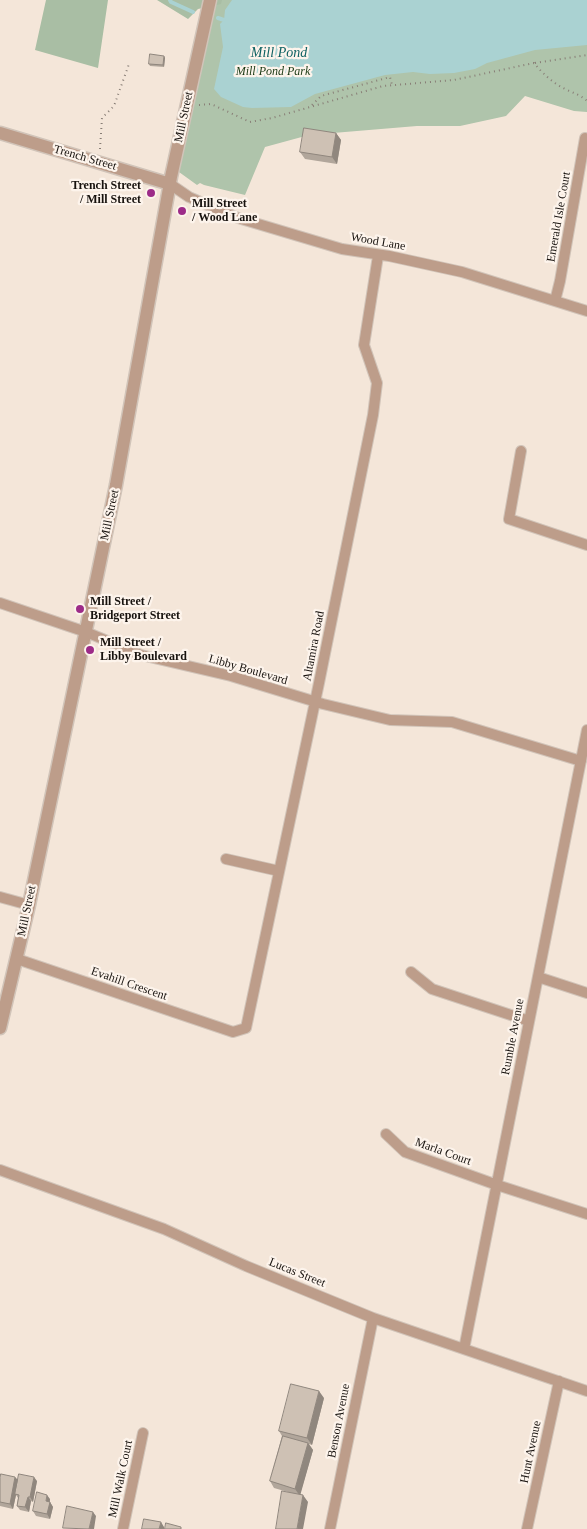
<!DOCTYPE html>
<html>
<head>
<meta charset="utf-8">
<style>
  body { margin:0 }
  canvas { display:block; background:#f4e6d9 }
</style>
</head>
<body>
<canvas width="587" height="1529"></canvas>
<script>
const c = document.querySelector('canvas').getContext('2d');
c.lineJoin = 'round';
function fill(path, color) {
  c.fillStyle = color;
  c.fill(path, 'evenodd');
}
function trace(path, color, width, dash) {
  c.strokeStyle = color;
  c.lineWidth = width;
  c.lineCap = dash ? 'butt' : 'round';
  c.setLineDash(dash || []);
  c.stroke(path);
}
function write(font, color, halo, rows, align = 'center') {
  c.font = font + ' Georgia,serif';
  c.lineWidth = 4.5;
  c.setLineDash([]);
  c.textBaseline = 'middle';
  c.strokeStyle = halo;
  c.fillStyle = color;
  for (const [text, x, y, turn = 0] of rows) {
    c.save();
    c.translate(x, y);
    c.rotate((+turn || 0) * Math.PI / 180);
    c.textAlign = isNaN(turn) ? turn : align;
    if (halo) c.strokeText(text, 0, 0);
    c.fillText(text, 0, 0);
    c.restore();
  }
}
const green = new Path2D(`
  M214 0H587V112L574 111 525 96 506 116 460 126H417L309 135 265 147 245 195 204 185 200 183 197 185 179 172Z`);
const forest = new Path2D(`
  M46 0H108L98 68 35 50Z
  M157 0H222L221 4 198 9 188 19Z`);
const water = new Path2D(`
  M232 0H587V45L535 50 487 63 475 69 454 73 430 74 413 72 385 75 315 94 291 107 252 108 243 107 221 97 214 89 223 47 220 24 224 20 225 10Z`);
const stream = new Path2D(`
  M170 0 171 2 193 12
  M218 18 224 20`);
const path = new Path2D(`
  M535 63 587 55
  M199 105 211 104 250 122 272 118 383 86 454 80 534 63C543 74 553 83 565 89 573 93 581 95 587 101
  M312 105 321 96 390 77 392 85
  M100 149 102 118 114 106 129 64`);
const minor = new Path2D(`
  M170 184 189 197 238 218 342 249 389 256 462 272 587 311
  M555 301 560 281 585 138
  M521 451 509 519 587 545
  M0 603 86 632 141 655 231 676 323 704 390 720 452 722 581 761
  M226 859 279 871
  M0 897 29 905
  M17 959 233 1032 246 1028 319 683 373 415 377 383 364 345 378 256
  M411 972 432 989 529 1021
  M538 977 587 993
  M386 1134 405 1152 497 1185 587 1214
  M0 1170 164 1229 246 1266 373 1318 587 1391
  M464 1349 587 730
  M123 1529 143 1433
  M330 1529 373 1318
  M527 1529 559 1381`);
const tertiary = new Path2D(`
  M0 133 170 184
  M0 1028 29 905 116 485 171 177 210 0`);
const wall = new Path2D(`
  M164 56 165 58 164 67 150 66 149 64Z
  M336 133 341 140 337 164 305 159 300 152Z
  M324 1398 312 1445 309 1444 313 1450 300 1494 308 1502 288 1492 274 1488 270 1481 282 1436 279 1431Z
  M0 1478 18 1480 37 1481 33 1502 31 1501 29 1512 20 1510 17 1506 18 1498 16 1495 13 1509 0 1506Z
  M50 1499V1502L53 1507 50 1519 36 1516 33 1511Z`);
const shadedWall = new Path2D(`
  M164 56 165 58 164 67 163 65Z
  M336 133 341 140 337 164 332 157Z
  M319 1391 324 1398 312 1445 307 1438Z
  M308 1443 313 1450 300 1496 295 1489Z
  M15 1477 19 1481 13 1509 10 1504Z
  M34 1477 37 1481 33 1502 30 1497Z
  M47 1495 50 1499 49 1506 46 1501Z
  M303 1495 308 1502 303 1529H297Z
  M28 1497 31 1501 29 1512 25 1507Z
  M50 1502 53 1507 50 1519 47 1514Z
  M93 1512 96 1516 94 1529H89Z
  M161 1522 164 1527V1529H159Z`);
const building = new Path2D(`
  M150 54 164 56 163 65 149 64Z
  M304 128 336 133 332 157 300 152Z
  M291 1384 319 1391 307 1438 279 1431Z
  M283 1436 308 1443 295 1489 270 1481Z
  M1 1474 15 1477 10 1504 0 1502V1478Z
  M19 1474 34 1477 30 1497H28L25 1507 17 1506 19 1495 15 1494Z
  M282 1491 303 1495 297 1529H276Z
  M37 1492 47 1495 46 1501 50 1502 47 1514 33 1511Z
  M67 1506 93 1512 89 1529 63 1528Z
  M144 1519 161 1522 159 1529H142Z
  M166 1523 181 1527V1529H165Z`);
const markers = [
  [151,193,5,"#9d2b88"],
  [182,211,5,"#9d2b88"],
  [80,609,5,"#9d2b88"],
  [90,650,5,"#9d2b88"]
];
const parkNames = [
  ["Mill Pond Park",273,72]
];
const streetNames = [
  ["Mill Street",184,117,-78],
  ["Trench Street",85,158,16],
  ["Emerald Isle Court",559,217,-80],
  ["Wood Lane",378,242,10],
  ["Mill Street",110,515,-78],
  ["Altamira Road",314,646,-79],
  ["Libby Boulevard",248,670,16],
  ["Mill Street",27,911,-78],
  ["Evahill Crescent",129,984,19],
  ["Rumble Avenue",513,1037,-79],
  ["Marla Court",443,1152,20],
  ["Lucas Street",297,1273,22],
  ["Benson Avenue",339,1421,-79],
  ["Hunt Avenue",531,1452,-78],
  ["Mill Walk Court",121,1479,-78]
];
const poiNames = [
  ["Trench Street",141,186,"right"],
  ["/ Mill Street",141,200,"right"],
  ["Mill Street",192,204],
  ["/ Wood Lane",192,218],
  ["Mill Street /",90,602],
  ["Bridgeport Street",90,616],
  ["Mill Street /",100,643],
  ["Libby Boulevard",100,657]
];
const waterNames = [
  ["Mill Pond",279,53]
];
fill(green, '#afc4ab');
fill(forest, '#a9bea4');
fill(water, '#aad2d2');
trace(stream, '#aad2d2', 4);
trace(minor, '#d1c4b9', 12);
trace(tertiary, '#d1c4b9', 15);
trace(path, '#887e76', 2, [1, 4]);
trace(minor, '#bd9d8a', 10);
trace(tertiary, '#bd9d8a', 12);
fill(wall, '#b1a69b');
fill(shadedWall, '#90877e');
fill(building, '#cec1b4');
trace(building, '#90877e', 1);
for (const [x, y, r, color] of markers) {
  const dot = new Path2D();
  dot.arc(x, y, r, 0, 2 * Math.PI);
  c.fillStyle = color;
  c.fill(dot);
  trace(dot, '#fdf4ec', 2);
}
write('italic 12px', '#1a3913', '#fdf4ec', parkNames);
write('12px', '#17120e', '#fdf4ec', streetNames);
write('bold 12px', '#17120e', '#fdf4ec', poiNames, 'left');
write('italic 14px', '#0f6263', '#fdf4ec', waterNames);
</script>
</body>
</html>
